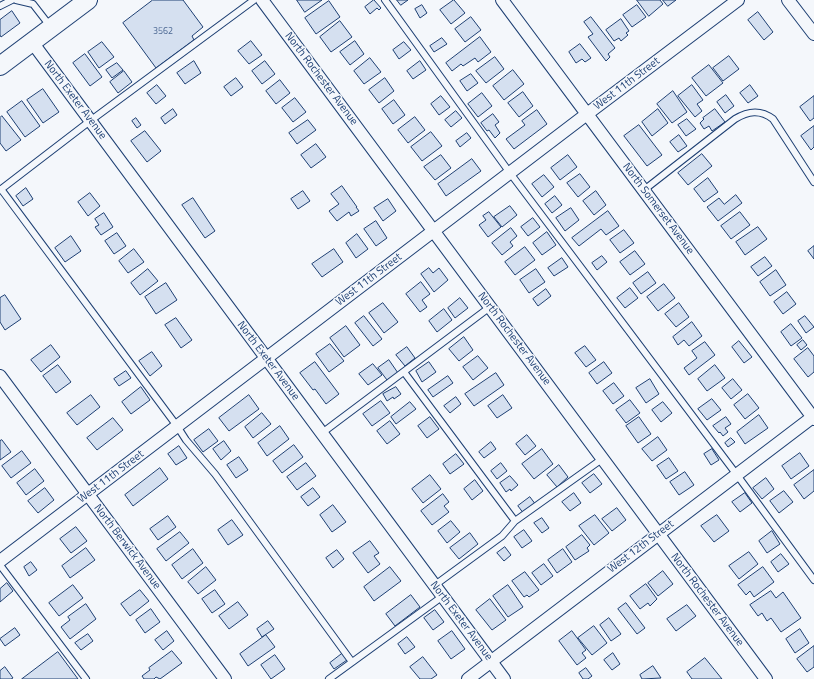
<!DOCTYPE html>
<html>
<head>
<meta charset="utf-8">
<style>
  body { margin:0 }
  canvas { display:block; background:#f4f7fb }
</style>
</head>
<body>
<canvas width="814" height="679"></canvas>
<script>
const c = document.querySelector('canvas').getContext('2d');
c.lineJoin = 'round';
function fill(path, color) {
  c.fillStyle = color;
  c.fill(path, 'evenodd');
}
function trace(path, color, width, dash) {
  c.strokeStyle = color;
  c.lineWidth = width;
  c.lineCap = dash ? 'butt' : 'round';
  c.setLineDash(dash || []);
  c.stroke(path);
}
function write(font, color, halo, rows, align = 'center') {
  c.font = font + ' "Titillium Web",sans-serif';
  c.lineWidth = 3;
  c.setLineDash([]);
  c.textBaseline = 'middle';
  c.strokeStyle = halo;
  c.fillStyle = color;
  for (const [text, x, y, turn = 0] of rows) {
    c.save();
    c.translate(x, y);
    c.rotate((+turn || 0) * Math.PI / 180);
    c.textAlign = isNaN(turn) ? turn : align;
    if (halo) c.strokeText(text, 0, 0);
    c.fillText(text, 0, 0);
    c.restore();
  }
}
const building = new Path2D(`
  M153 0H183L203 27 192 36 194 40 156 68 123 23Z
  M297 0H322L305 12Z
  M374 0 381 8 379 10 377 8 370 14 365 7Z
  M397 0H408L401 5Z
  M454 0 465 13 451 24 440 10Z
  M637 0H660L663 4 649 16Z
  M663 0H676L668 6Z
  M329 1 340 17 316 34 305 18Z
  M422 5 427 13 420 18 415 9Z
  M637 5 646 17 632 27 623 15Z
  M12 11 20 23 1 37 0 35V20Z
  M758 12 773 32 764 40 748 20Z
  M471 17 481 30 465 42 455 29Z
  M591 17 615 48 608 54 610 57 606 61 588 37 593 34 584 22Z
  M621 19 629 31 626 33 628 35 621 41 619 38 614 41 606 30Z
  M340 21 352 37 331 52 320 37Z
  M480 37 491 52 478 62 475 58 463 66 461 64 452 71 446 63Z
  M442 38 447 44 434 52 430 46Z
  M251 41 262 55 249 64 238 51Z
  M355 41 364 54 350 65 340 52Z
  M102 42 114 57 99 68 88 52Z
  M404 42 411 50 399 59 393 50Z
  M580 44 591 58 585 62 582 59 576 63 569 52Z
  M85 54 102 77 90 86 73 63Z
  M729 56 739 69 723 81 713 68Z
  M495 57 504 69 486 83 476 71Z
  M370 58 381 72 364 84 354 71Z
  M194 61 201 73 185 84 177 73Z
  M265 61 275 74 262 84 252 71Z
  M420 61 426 70 413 79 407 71Z
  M117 63 123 70 112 78 106 70Z
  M709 65 723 83 706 96 692 78Z
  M513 70 524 84 504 100 493 86Z
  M124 71 132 82 118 93 110 82Z
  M471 74 478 83 467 91 460 81Z
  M236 78 243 87 231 96 224 87Z
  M385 78 394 91 379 103 369 90Z
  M280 80 290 93 276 104 266 91Z
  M157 85 166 96 156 104 147 93Z
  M692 85 703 100 697 104 702 111 695 117 678 96Z
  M750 85 758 96 748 103 740 93Z
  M43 89 59 112 43 123 27 100Z
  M673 91 687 112 672 123 657 104Z
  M523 92 533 106 519 117 508 103Z
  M482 93 492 106 478 117 468 104Z
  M726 95 734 106 725 113 717 102Z
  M441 96 450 107 439 115 431 104Z
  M814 96V118L810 121 800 107Z
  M295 98 306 112 293 122 282 108Z
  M394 100 405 115 393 124 382 109Z
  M22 101 40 126 25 137 7 112Z
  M173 109 177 115 165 124 161 118Z
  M658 109 668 123 652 136 642 122Z
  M715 109 725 122 712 131 709 126 704 129 700 123 704 119 703 118Z
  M537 110 547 124 514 149 506 139 525 125 522 121Z
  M456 111 462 118 451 127 445 120Z
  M493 114 499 122 495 125 500 133 495 138 489 130 487 131 481 123Z
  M2 116 21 140 6 151 0 143V118Z
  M415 117 425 130 408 143 398 130Z
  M136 118 141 125 137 128 132 121Z
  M687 119 696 129 686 136 678 125Z
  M308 120 316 130 297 144 289 133Z
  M639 125 662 155 647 166 624 136Z
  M814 126V147L811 150 801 136Z
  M145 131 161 151 147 162 131 141Z
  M431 132 442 146 422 161 411 147Z
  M467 133 471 138 460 147 456 141Z
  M679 135 687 146 678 152 670 142Z
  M316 144 326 157 311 168 301 155Z
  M702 154 712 166 688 185 678 173Z
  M441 155 451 168 435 180 424 167Z
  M568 155 577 167 560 180 551 168Z
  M472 159 481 171 446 196 438 184Z
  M580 174 590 187 578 197 567 183Z
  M544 175 554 187 542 197 532 184Z
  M708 178 718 192 704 202 694 189Z
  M342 186 357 207H356L359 211 351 216 349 212 337 221 329 211 339 204 331 194Z
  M26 188 33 199 23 206 16 196Z
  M303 191 310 201 298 209 291 199Z
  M596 191 606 205 594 215 583 201Z
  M90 193 100 206 88 216 78 202Z
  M736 195 742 203 718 221 707 207 719 198 724 204Z
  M555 196 562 205 552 213 545 204Z
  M193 198 215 231 205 238 182 205Z
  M388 199 396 211 383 221 374 208Z
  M510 206 517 215 502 227 494 217Z
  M571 208 579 220 565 231 556 218Z
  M608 211 619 226 606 235 601 229 579 246 572 238Z
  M489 212 501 227 488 237 479 225 486 220 483 216Z
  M740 212 750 225 731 239 721 226Z
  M104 213 113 227 101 235 95 227 99 225 95 219Z
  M533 218 540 227 528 236 521 227Z
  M376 221 387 238 376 246 364 229Z
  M758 227 767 239 745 255 736 242Z
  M511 228 517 236 510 242 513 246 502 255 492 243Z
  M624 230 634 243 620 253 610 240Z
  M547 232 556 245 542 255 533 243Z
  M117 233 126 246 114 254 105 241Z
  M357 234 368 249 356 258 346 243Z
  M71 236 81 251 65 262 55 248Z
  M814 246V259L808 251Z
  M525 247 535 260 515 275 505 262Z
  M134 249 144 262 128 273 119 261Z
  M334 249 343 262 322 277 312 264Z
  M635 251 645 264 630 275 620 262Z
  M602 256 607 262 597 270 592 263Z
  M765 257 772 266 758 276 751 267Z
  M562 258 568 267 554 276 548 268Z
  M429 268 433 273 439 268 448 280 434 292 421 274Z
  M148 269 158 281 140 295 131 283Z
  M536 269 545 282 529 293 520 280Z
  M776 270 786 285 770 296 760 282Z
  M648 272 656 283 641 294 633 283Z
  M421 282 430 294 422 300 427 307 420 312 406 294Z
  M166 283 177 300 156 314 145 297Z
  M664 284 675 298 658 311 647 297Z
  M630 288 638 298 625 308 617 298Z
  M546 289 551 296 538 306 533 299Z
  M787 292 796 304 783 314 774 302Z
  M5 295 21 319 5 330 0 322V298Z
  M460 298 468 308 455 318 448 308Z
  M383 303 398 322 384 333 369 313Z
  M679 303 689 317 676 327 665 314Z
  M444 309 452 320 437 332 429 321Z
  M364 316 382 339 373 346 355 323Z
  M805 316 814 327 806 333 798 321Z
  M176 318 192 340 181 348 165 325Z
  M692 322 702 336 689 346 684 340 678 345 673 337Z
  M791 324 802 338 791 346 781 332Z
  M346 326 360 345 344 357 330 338Z
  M464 337 473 350 459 361 449 349Z
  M803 340 807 345 801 350 797 345Z
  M739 341 752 357 744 363 732 347Z
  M705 342 715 355 689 375 684 368 697 358 692 351Z
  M330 344 344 361 329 372 316 354Z
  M51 345 60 357 41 372 31 360Z
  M585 346 596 360 586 367 575 353Z
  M407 347 415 358 405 366 396 355Z
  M808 348 814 356V372L808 377 794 359Z
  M152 352 162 366 150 376 139 361Z
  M478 356 488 368 473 380 463 367Z
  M389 360 398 373 387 380 378 368Z
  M315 362 339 394 326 404 315 389 313 390 300 373Z
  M429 362 436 372 422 382 416 371Z
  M604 362 612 373 597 384 589 373Z
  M373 364 382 375 368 385 359 374Z
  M58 365 71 382 56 393 43 376Z
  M715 365 725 378 707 391 698 379Z
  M126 371 131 378 119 386 114 379Z
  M496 373 504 385 474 406 465 394Z
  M448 376 453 383 433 397 428 390Z
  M650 379 659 394 646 403 636 388Z
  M733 379 742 390 731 399 722 388Z
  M614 383 624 396 613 404 603 391Z
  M141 387 150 400 131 414 122 402Z
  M396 387 401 394 394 399 393 397 387 401 383 394Z
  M748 394 759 408 745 419 734 405Z
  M91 395 100 407 77 425 67 413Z
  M249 395 259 409 229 431 219 418Z
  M503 395 512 408 497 418 488 406Z
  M456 397 461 404 450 413 444 406Z
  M712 399 721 410 707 420 698 409Z
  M630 400 640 413 626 423 616 410Z
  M381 401 390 413 372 426 363 414Z
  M410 402 416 409 396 424 391 417Z
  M663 402 672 413 661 422 652 410Z
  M262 413 271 424 253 438 245 427Z
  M759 415 768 428 745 444 737 432Z
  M430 417 439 429 427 438 418 426Z
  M639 417 651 434 638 443 626 426Z
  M726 417 731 424 725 428 728 432 723 436 720 432 719 433 713 426Z
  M113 418 123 430 97 450 87 438Z
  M390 421 400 434 387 444 377 431Z
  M280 426 289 439 267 456 258 443Z
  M209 429 218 441 203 452 194 440Z
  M527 435 536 446 525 455 516 444Z
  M658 437 667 450 652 461 642 449Z
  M731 438 735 442 728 447 725 443Z
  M2 440 11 452 0 460V441Z
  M224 441 231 451 221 460 213 449Z
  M491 442 496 449 484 458 479 452Z
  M294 445 303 457 282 473 273 461Z
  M179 446 187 458 176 465 168 454Z
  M542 449 553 464 534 479 522 464Z
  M712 449 719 460 711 465 704 454Z
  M22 451 31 463 11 478 2 466Z
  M800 453 809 466 791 479 782 466Z
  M456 454 464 464 450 474 443 464Z
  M239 457 248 470 236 478 227 465Z
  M669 458 678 471 666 479 657 466Z
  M306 463 316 476 297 490 287 477Z
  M501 463 507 471 497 479 491 471Z
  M559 465 568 477 557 487 547 475Z
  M160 468 168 479 133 506 125 495Z
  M35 469 44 481 26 495 17 483Z
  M814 470V491L804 499 794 485Z
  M685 472 694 485 679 495 670 482Z
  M594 474 602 484 590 493 582 483Z
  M430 475 441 489 423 503 412 489Z
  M510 476 518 485 511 491 510 489 506 492 500 483Z
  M766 478 774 489 762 499 753 488Z
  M475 480 483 491 472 500 464 489Z
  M45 488 54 500 38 513 28 501Z
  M313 488 320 497 308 506 301 497Z
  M784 491 793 502 779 513 770 501Z
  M574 493 581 503 570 511 562 502Z
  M745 493 752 503 740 512 732 502Z
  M443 494 449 502 444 506 449 512 432 525 421 511Z
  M530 497 536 505 524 514 518 506Z
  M333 505 346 522 332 532 320 515Z
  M617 508 626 520 612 531 602 519Z
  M595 515 609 533 594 545 579 526Z
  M717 515 729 531 714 542 701 526Z
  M168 516 176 527 158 540 150 529Z
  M542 518 549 528 542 533 534 523Z
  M232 520 243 535 228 545 218 530Z
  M451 521 460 532 447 543 438 531Z
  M76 527 87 541 71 553 60 539Z
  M524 530 532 541 522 548 514 537Z
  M772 531 780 544 767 553 759 541Z
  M180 532 189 543 166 561 157 549Z
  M470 533 478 544 459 559 450 548Z
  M582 535 590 545 587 548 589 551 575 560 566 547Z
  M370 541 379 553 374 556 380 564 368 573 353 553Z
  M505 547 511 555 504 561 497 553Z
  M86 548 95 560 70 578 62 566Z
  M193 549 203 563 182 579 172 565Z
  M563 549 572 562 557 573 548 560Z
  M337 550 344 559 333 568 326 558Z
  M749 552 758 564 739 579 729 566Z
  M781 554 789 564 778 572 771 562Z
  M31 562 37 570 29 576 24 567Z
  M544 564 553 576 541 585 532 573Z
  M206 567 216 580 198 594 188 582Z
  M390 567 401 581 374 601 364 587Z
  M763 567 774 582 754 597 750 591 746 595 738 585Z
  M663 571 673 584 658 596 648 583Z
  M525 572 539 590 529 597 527 595 524 597 512 581Z
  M7 583 13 591 0 602V589Z
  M646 584 657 599 650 606 648 603 640 609 630 596Z
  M73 585 83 598 59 616 49 603Z
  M508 585 523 607 508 617 493 596Z
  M140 590 149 601 130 616 121 604Z
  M215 590 225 604 212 613 202 599Z
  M771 591 776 598 783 592 801 618 781 632 771 618 767 621 762 613 758 616 750 605Z
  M411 595 420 607 395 626 386 614Z
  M490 599 506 620 492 630 476 610Z
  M238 602 248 615 229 629 219 616Z
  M626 603 645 628 637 634 618 609Z
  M86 604 96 619 70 639 61 627 70 620 68 617Z
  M687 605 696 616 676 631 667 619Z
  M151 609 160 622 145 633 136 620Z
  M435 610 444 622 433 630 424 618Z
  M609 618 621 634 611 641 600 625Z
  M268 621 274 629 262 637 257 629Z
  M594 626 607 643 592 655 578 638Z
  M15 628 20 635 5 646 0 639Z
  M800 629 809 643 795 653 786 639Z
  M167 631 174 641 163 650 155 640Z
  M452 631 465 649 451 659 438 641Z
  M572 631 586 650 582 653 586 658 577 665 559 641Z
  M88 634 93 641 81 650 75 643Z
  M266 635 275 647 248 666 240 654Z
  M407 637 415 647 405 654 398 644Z
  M814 646V667L807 672 797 659Z
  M172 651 182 663 160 679 156 677 154 679H144L142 676 150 670 149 668Z
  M58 652 78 679H22Z
  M343 653 347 660 334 669 330 663Z
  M613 653 620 664 612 670 604 660Z
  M275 655 285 669 271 679 261 665Z
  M423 657 437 675 431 679H420L410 667Z
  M705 658 722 679H692L687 672Z
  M653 666 661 678 642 679 640 675Z
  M5 667 13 678 11 679H0V671Z
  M586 668 592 676 588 679H583L579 673Z`);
const service = new Path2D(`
  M16 0 33 4 50 26
  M385 0 510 173 737 475 814 580
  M0 6 12 0
  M1 189 177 426 186 440 215 474 352 662
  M0 190 90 121 254 0
  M644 190 735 119C748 111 760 109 773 119L814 182
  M404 372 515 521
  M322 433 490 307
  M0 565 86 679
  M435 585 502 536 515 521 602 459
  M329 679 443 596`);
const minor = new Path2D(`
  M262 0 766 679
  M502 0 814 419
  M788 0 814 34
  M32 42 504 679
  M0 376 225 679
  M0 561 587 114 738 0
  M468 679 814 416`);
const primary = new Path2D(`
  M0 66 88 0`);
const numberNames = [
  ["3562",163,32]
];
const streetNames = [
  ["North Rochester Avenue",321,79,53],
  ["West 11th Street",627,84,-37],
  ["North Exeter Avenue",75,100,53],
  ["North Somerset Avenue",658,209,53],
  ["West 11th Street",369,280,-37],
  ["North Rochester Avenue",514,339,53],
  ["North Exeter Avenue",268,361,53],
  ["West 11th Street",111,477,-37],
  ["North Berwick Avenue",127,547,53],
  ["West 12th Street",641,547,-37],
  ["North Rochester Avenue",707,600,53],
  ["North Exeter Avenue",461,621,53]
];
fill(building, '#d5e0f0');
trace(building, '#1d3f73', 1);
trace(service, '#1d3f73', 8);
trace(minor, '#1d3f73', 14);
trace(primary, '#1d3f73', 20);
trace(service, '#f4f7fb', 6);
trace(minor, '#f4f7fb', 12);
trace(primary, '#f4f7fb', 18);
write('9px', '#4b6792', null, numberNames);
write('11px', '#1d3f73', '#f4f7fb', streetNames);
</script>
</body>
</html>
